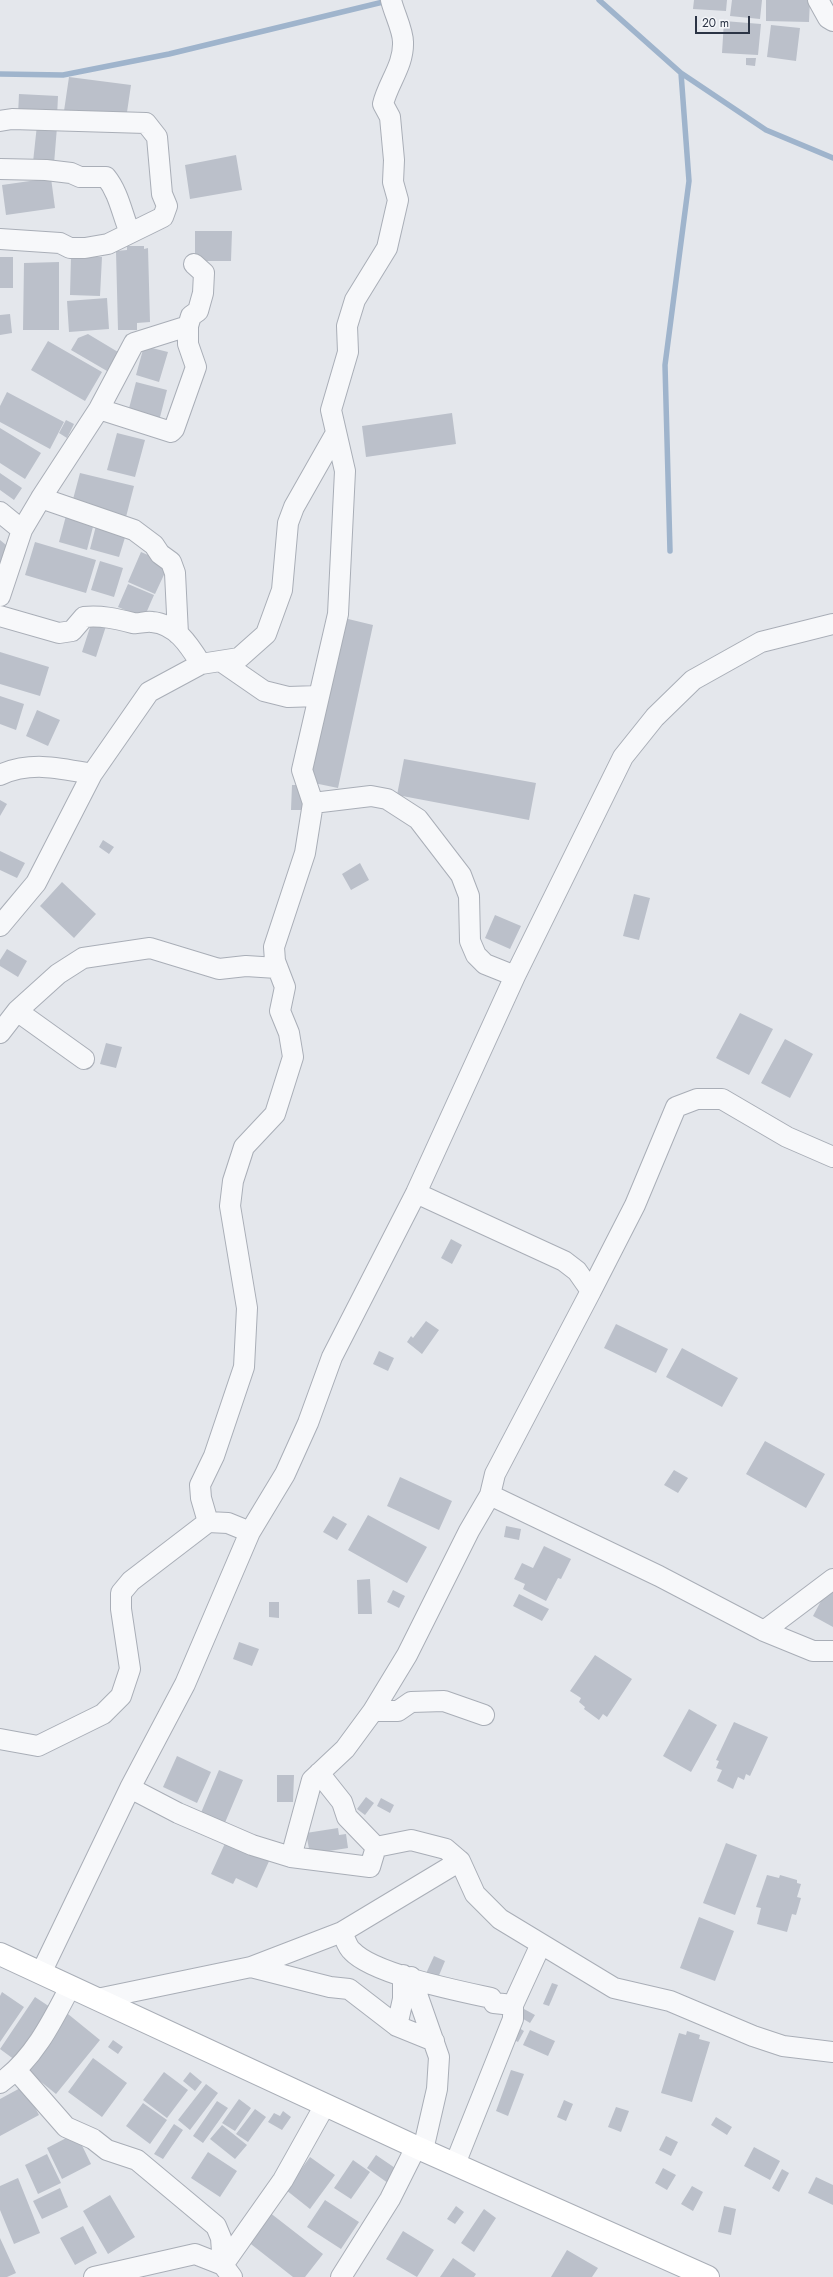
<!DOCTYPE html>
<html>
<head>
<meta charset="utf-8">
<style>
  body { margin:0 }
  #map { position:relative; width:833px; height:2277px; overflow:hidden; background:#e4e7ec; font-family:Jost,sans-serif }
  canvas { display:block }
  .scale { position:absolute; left:695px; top:16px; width:55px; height:18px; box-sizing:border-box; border:2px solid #2b3445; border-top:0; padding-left:5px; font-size:12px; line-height:14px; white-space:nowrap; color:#2b3445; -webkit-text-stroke:3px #f4f6f9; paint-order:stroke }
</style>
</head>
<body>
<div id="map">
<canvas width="833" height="2277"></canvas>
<div class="scale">20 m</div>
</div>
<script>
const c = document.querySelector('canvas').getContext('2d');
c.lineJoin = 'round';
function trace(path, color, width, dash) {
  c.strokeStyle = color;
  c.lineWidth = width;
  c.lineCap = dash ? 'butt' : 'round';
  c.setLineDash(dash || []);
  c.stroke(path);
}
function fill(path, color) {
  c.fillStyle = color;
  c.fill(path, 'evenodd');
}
const stream = new Path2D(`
  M599 0 681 73 766 130 833 158
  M0 74 63 75 169 54 387 1
  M670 551 665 365 689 181 681 73`);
const building = new Path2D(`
  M694 0H727L726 11 693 9Z
  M732 0H762L760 19 730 16Z
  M766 0H810L809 22 766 21Z
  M724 21 761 24 758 55 722 53Z
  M771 25 800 28 796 61 767 57Z
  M746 58H756L755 66 746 65Z
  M69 77 131 85 126 119 64 111Z
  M19 94 58 96 57 117 18 115Z
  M37 125 57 127 54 164 33 162Z
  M236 155 242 190 190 199 185 165Z
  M51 178 55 208 6 215 2 185Z
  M195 231H232L231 261H195Z
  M127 246H144V249L148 248 150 322 137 323V330H118L116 251 127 250Z
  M71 256 102 257 100 296 70 295Z
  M0 257H13V288H0Z
  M59 262V330H23L24 263Z
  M107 298 109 329 69 332 67 301Z
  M10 314 12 333 0 335V315Z
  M88 334 118 352 107 371 71 350 78 338Z
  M48 341 102 372 85 401 31 370Z
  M144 346 168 352 159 382 136 375Z
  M136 382 167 390 159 421 128 412Z
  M7 392 64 422 50 449 0 422V406Z
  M452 413 456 444 366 457 362 426Z
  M66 420 74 424 67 438 59 433Z
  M0 428 41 453 25 479 0 463Z
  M117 433 145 440 135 477 107 470Z
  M0 473 22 488 14 500 0 490Z
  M80 473 134 486 126 517 72 503Z
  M67 512 95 519 87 550 59 542Z
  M97 522 127 531 119 557 90 549Z
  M0 540 11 549 0 562Z
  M35 542 96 560 86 593 25 575Z
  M141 552 169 564 155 594 128 582Z
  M100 561 123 568 114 597 91 590Z
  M128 584 154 595 144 618 118 607Z
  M93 618 107 623 96 657 82 652Z
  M344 618 373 625 338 788 309 782Z
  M0 652 49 667 40 696 0 684Z
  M0 696 24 704 16 730 0 724Z
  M37 710 60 720 48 746 26 736Z
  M404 759 536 783 529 820 397 795Z
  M292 785H306V810H291Z
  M0 800 7 804 0 816Z
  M103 840 114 847 109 854 99 847Z
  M0 851 25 863 17 878 0 870Z
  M360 863 369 880 351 890 342 874Z
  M62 882 96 914 74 938 40 906Z
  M634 894 650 898 639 940 623 936Z
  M495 915 521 926 510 949 485 938Z
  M7 949 27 961 18 977 0 966V960Z
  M740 1013 773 1029 749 1075 716 1058Z
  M785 1039 813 1054 790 1098 761 1083Z
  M106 1043 122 1047 116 1068 100 1064Z
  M451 1239 462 1245 452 1264 441 1258Z
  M426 1321 439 1330 422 1354 407 1342 411 1336 413 1338Z
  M616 1324 668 1349 656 1373 604 1348Z
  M682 1348 738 1378 722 1407 666 1377Z
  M379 1351 394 1358 388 1371 373 1364Z
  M765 1441 825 1474 806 1508 746 1474Z
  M674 1470 688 1478 678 1493 664 1485Z
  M400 1477 452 1501 439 1530 387 1506Z
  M368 1515 427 1547 407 1583 348 1550Z
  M333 1516 347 1524 337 1540 323 1532Z
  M506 1526 521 1529 519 1540 504 1537Z
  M544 1546 571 1559 561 1579 558 1578 546 1601 523 1589 525 1584 514 1579 522 1563 533 1568Z
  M370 1579 372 1614H358L357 1580Z
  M830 1584 833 1586V1627L813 1616Z
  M393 1590 405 1596 399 1608 387 1602Z
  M519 1594 549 1609 542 1621 513 1606Z
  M269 1602H279V1618L269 1617Z
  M239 1642 259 1649 252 1666 233 1659Z
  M595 1655 632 1679 607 1717 603 1714 599 1720 584 1709 585 1707 579 1702 581 1698 570 1691Z
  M689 1709 717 1725 691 1772 663 1756Z
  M734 1722 768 1737 750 1776 746 1774 744 1780 738 1777 733 1789 717 1781 722 1770 716 1768 719 1761 716 1760Z
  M177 1756 211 1772 197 1803 163 1787Z
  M219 1770 243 1780 224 1825 200 1815Z
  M277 1775H294L293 1802H277Z
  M366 1797 374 1803 365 1815 357 1809Z
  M381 1798 394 1805 390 1813 377 1806Z
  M338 1828 339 1835 346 1834 348 1848 310 1854 306 1833Z
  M227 1839 270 1859 257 1888 236 1878 233 1884 211 1874Z
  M726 1843 757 1855 735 1915 703 1903Z
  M767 1875 779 1878 780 1875 797 1880V1883L801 1884 797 1897 801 1898 796 1915 792 1914 787 1932 757 1924 761 1908 756 1907Z
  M699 1917 734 1931 715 1981 680 1968Z
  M434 1956 445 1961 435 1985 423 1980Z
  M552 1983 558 1985 549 2006 543 2004Z
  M2 1992 24 2007 0 2042V1996Z
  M35 1997 50 2007 26 2042 31 2045 19 2063 0 2049Z
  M524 2009 535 2015 530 2023 520 2017Z
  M68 2014 100 2040 56 2094 24 2068Z
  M514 2025 524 2031 518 2042 508 2037Z
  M530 2030 555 2041 548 2056 523 2045Z
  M687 2031 700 2035 699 2039 710 2042 692 2102 661 2093 679 2033 686 2035Z
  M113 2040 123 2047 118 2054 108 2047Z
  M93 2058 127 2083 102 2117 68 2092Z
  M511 2070 524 2074 508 2116 496 2111Z
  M164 2072 188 2090 167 2118 143 2100Z
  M190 2072 202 2082 195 2091 183 2081Z
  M206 2084 218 2093 190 2130 178 2120Z
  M24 2086 39 2115 0 2136V2099Z
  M239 2099 251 2108 235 2131 222 2123Z
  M564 2100 573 2104 566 2121 557 2117Z
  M217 2101 228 2108 203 2143 193 2136Z
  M143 2103 167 2120 150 2144 126 2126Z
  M616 2107 629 2111 621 2132 608 2127Z
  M255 2109 266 2117 248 2142 236 2134Z
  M283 2111 291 2117 282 2130 268 2122 274 2113 280 2116Z
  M716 2117 732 2127 727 2135 711 2125Z
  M174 2124 183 2130 163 2159 154 2154Z
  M222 2125 247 2145 235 2159 210 2139Z
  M76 2133 91 2164 62 2179 47 2148Z
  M666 2136 678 2142 671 2156 659 2150Z
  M754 2147 780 2161 770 2180 744 2166Z
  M208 2152 237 2171 220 2197 191 2178Z
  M47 2154 61 2183 38 2194 25 2165Z
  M376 2155 401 2172 392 2186 367 2168Z
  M310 2157 335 2175 310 2209 286 2190Z
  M353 2160 370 2172 351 2199 334 2188Z
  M663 2168 676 2175 667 2190 655 2183Z
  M782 2169 789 2173 779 2192 772 2188Z
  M816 2177 833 2185V2205L808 2193Z
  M18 2178 40 2233 14 2244 0 2210V2186Z
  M692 2186 703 2192 693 2211 681 2204Z
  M60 2188 68 2207 42 2219 33 2201Z
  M110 2195 135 2237 108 2254 83 2211Z
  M325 2200 359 2222 341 2249 307 2227Z
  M456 2206 464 2212 455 2224 447 2219Z
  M724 2206 736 2209 731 2235 718 2232Z
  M484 2209 496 2218 474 2252 461 2243Z
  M269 2212 323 2254 305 2277H293L247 2241Z
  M83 2226 97 2253 75 2265 60 2238Z
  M403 2231 434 2250 417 2277 386 2259Z
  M0 2238 16 2273 7 2277H0Z
  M567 2250 598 2268 592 2277H551Z
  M453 2258 476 2274 474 2277H440Z`);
const street = new Path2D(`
  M818 0 828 18 833 21
  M0 121 12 119 146 123 157 137 162 194 167 206 163 217 108 244 85 248H70L60 243 0 239
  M0 169 46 170 71 173 80 177H106C119 193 122 214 130 233
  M99 409 171 432 174 429 196 367 188 344V326L191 316 198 311 203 293 204 273 194 264
  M41 498 134 530 154 545 160 554 171 562 175 573 178 634
  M0 512 22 530
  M0 596 22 530 41 498 99 409 134 343 188 326
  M0 616 59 633 72 631 84 617C101 615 117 619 133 623 140 624 145 621 152 622 176 624 189 645 201 664
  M222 662 264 691 288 697 319 696
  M0 775C30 761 60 768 92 774L149 692 201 664 239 658 266 634 282 590 288 523 294 507 336 433
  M313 803 371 796 387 799 418 819 461 875 469 896 470 941 476 955 485 964 515 976
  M0 926 36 883 92 774
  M17 1011 84 1059
  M0 1033 17 1011 58 974 83 958 150 948 219 969 246 966 277 968
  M591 1291 635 1205 676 1107 697 1099H722L787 1137 833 1157
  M490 1495 659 1576 764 1631 813 1651H833
  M208 1522 201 1498 200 1485 214 1456 244 1367 247 1308 230 1206 233 1181 244 1147 275 1114 293 1057 289 1033 280 1011 285 987 275 961 274 947 305 853 313 803 302 770 338 614 345 471 331 410 348 352 347 326 355 300 387 248 398 200 393 182 394 160 390 117 383 104C388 83 404 65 403 42 403 30 394 13 391 0
  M764 1631 833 1579
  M373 1711H398L411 1702 444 1701 484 1715
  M0 1739 38 1746 103 1714 121 1696 130 1669 121 1609V1593L131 1581 208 1522 228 1523 250 1532
  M319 1773 342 1802 347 1817 376 1847
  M130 1788 178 1813 252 1845 291 1857 370 1867 376 1847 411 1840 446 1849 460 1861 475 1894 500 1919 614 1988 670 2001 753 2036 783 2046 833 2052
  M291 1857 312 1780 345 1749 373 1711 407 1655 469 1531 490 1495 495 1474 591 1291 577 1271 564 1261 416 1193
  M342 1932C345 1938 347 1947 352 1951 373 1974 459 1991 491 1998L494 2003 513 2005
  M251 1967 330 1987 349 1989 397 2026 434 2041
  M41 1973 130 1788 185 1684 250 1532 285 1474 308 1423 332 1357 416 1193 515 976 623 757 655 717 693 680 761 642 833 624
  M411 1977 439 2057 437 2089 423 2150
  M97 1999 251 1967 342 1932 460 1861
  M397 2026 403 1999V1975
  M17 2071 66 2127 93 2139 107 2150 137 2160 216 2226 221 2238 223 2265
  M0 2083C33 2060 52 2022 70 1987
  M455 2164 513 2019V2005L541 1944
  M223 2265 283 2180 325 2105
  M94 2277 195 2254 223 2265 232 2277
  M341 2277 390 2199 416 2147`);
const secondary = new Path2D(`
  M0 1954 416 2147 708 2277`);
trace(stream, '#9fb4cc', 5.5);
fill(building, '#bbc0ca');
trace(street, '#a9aeb7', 22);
trace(secondary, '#a9aeb7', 24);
trace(street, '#f7f8fa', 20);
trace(secondary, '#fff', 22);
</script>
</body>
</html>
